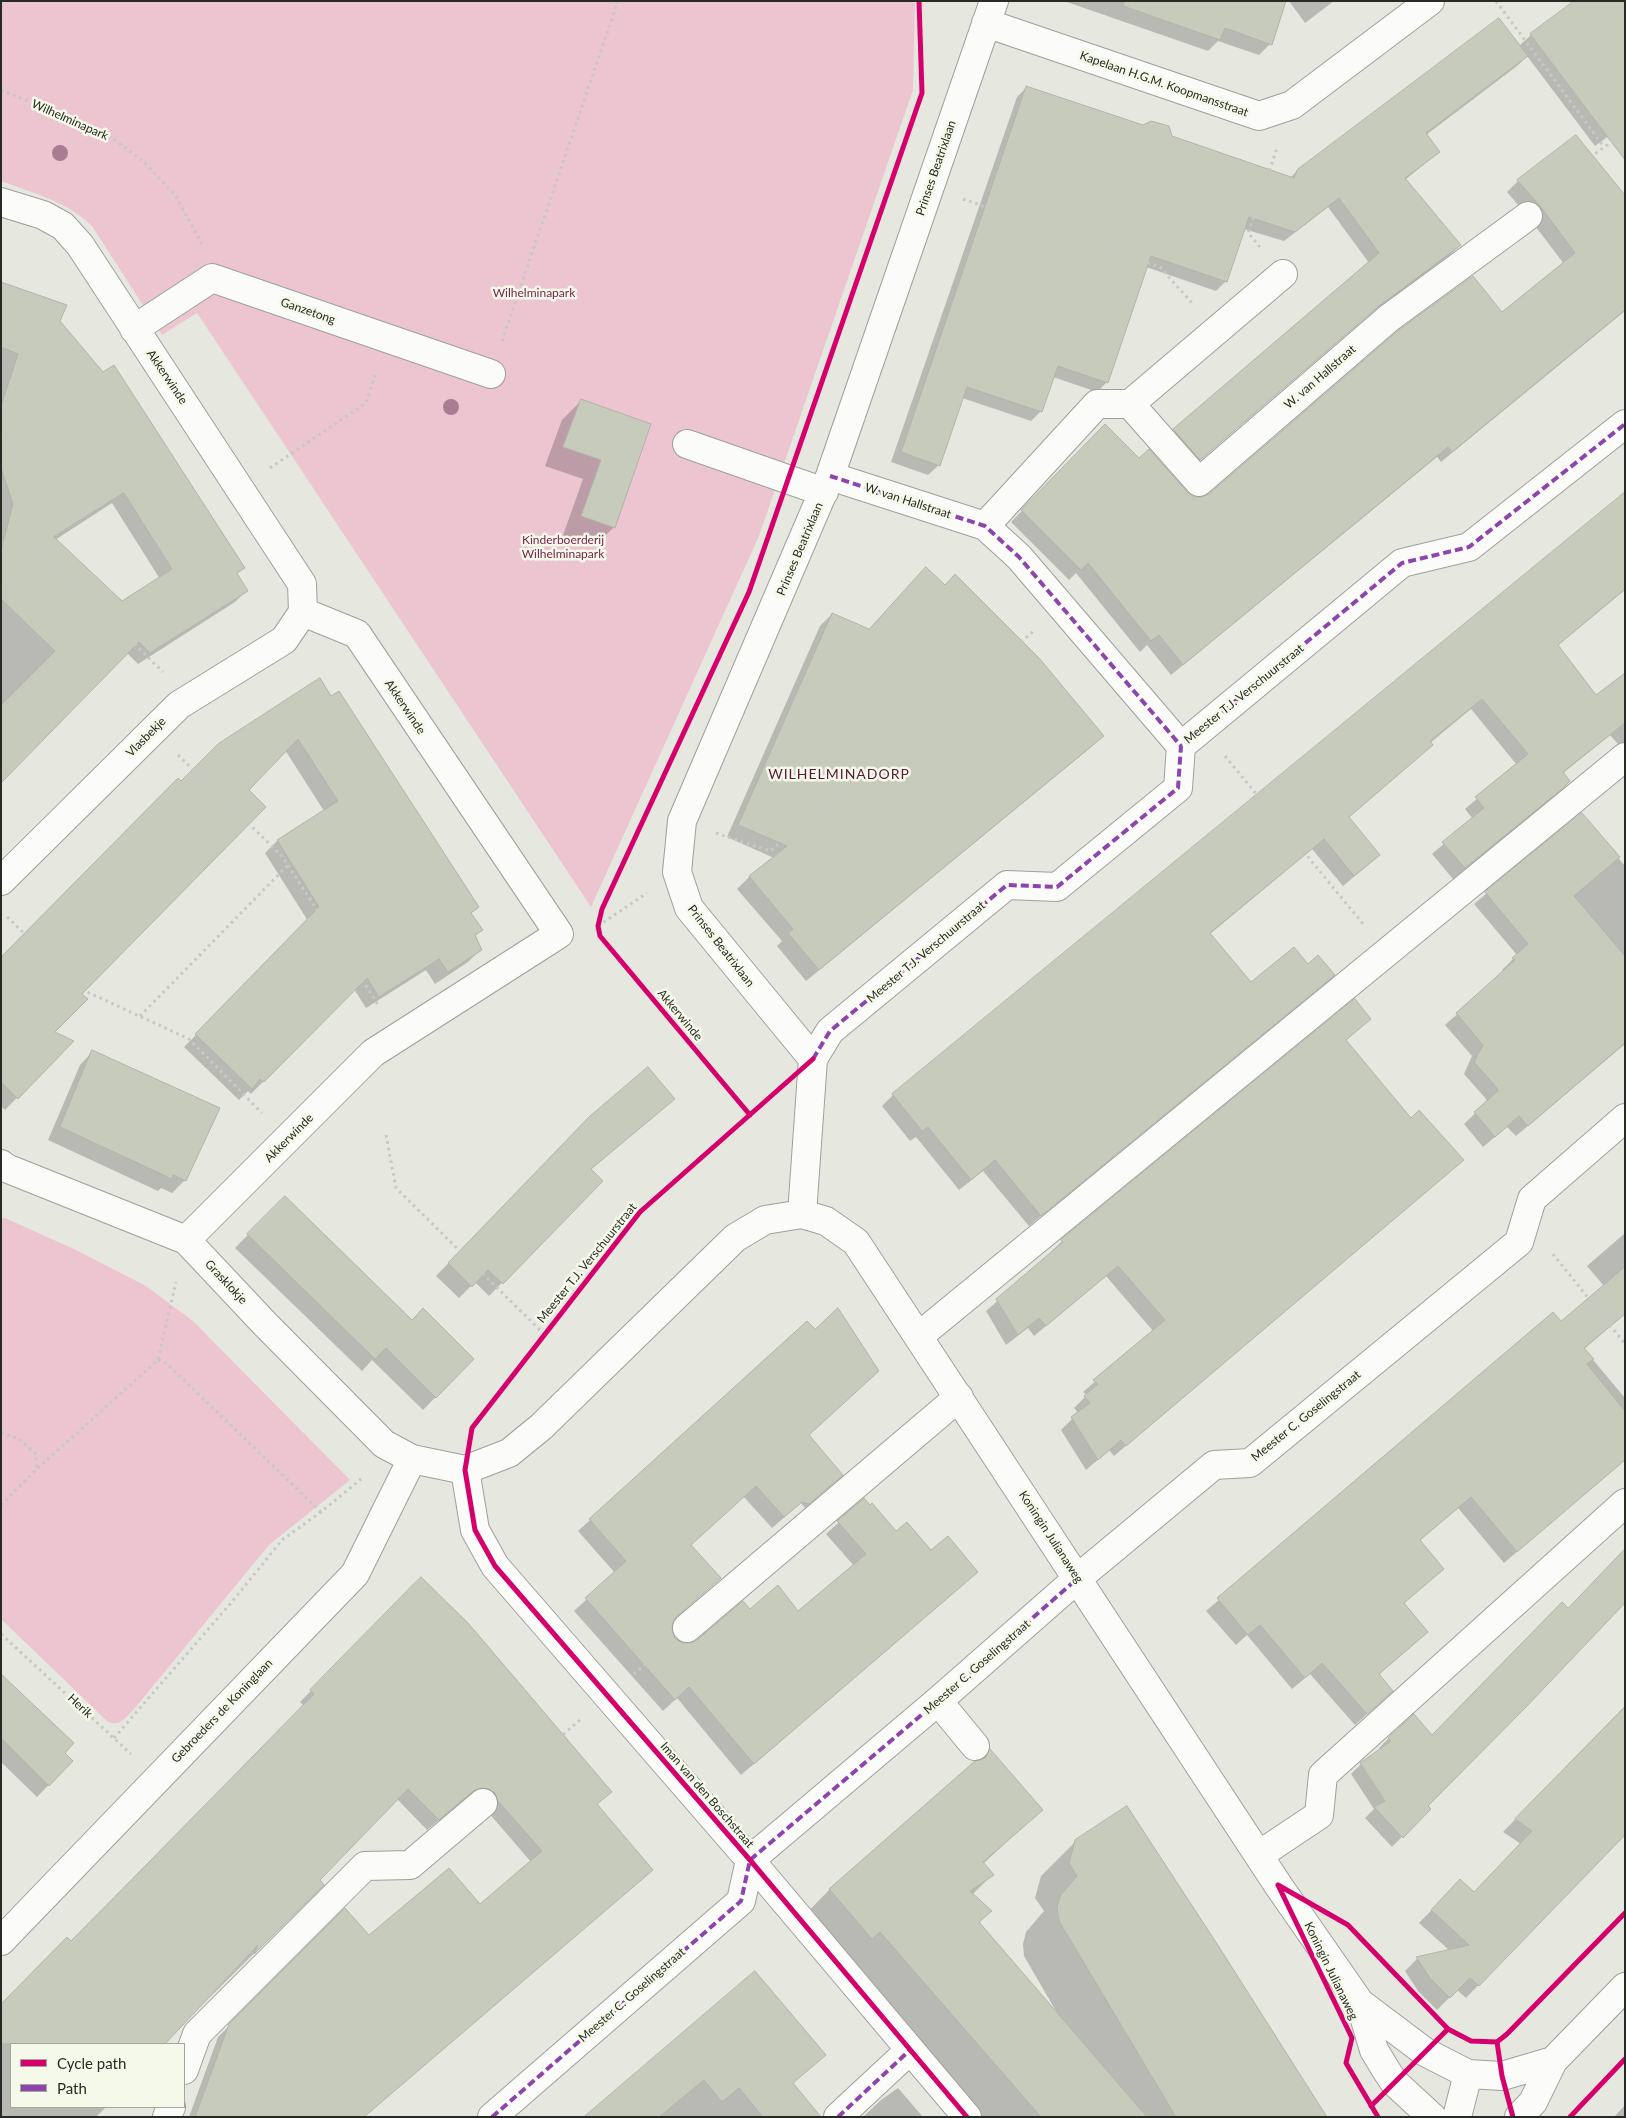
<!DOCTYPE html>
<html>
<head>
<meta charset="utf-8">
<style>
  body { margin:0 }
  #map { position:relative; width:1626px; height:2118px; overflow:hidden; background:#e6e8e0; font-family:Lato,sans-serif }
  canvas { display:block }
  .frame { position:absolute; inset:0; border:2px solid #282a24; pointer-events:none }
  .legend { position:absolute; left:10px; top:2043px; width:175px; height:65px; box-sizing:border-box; background:#f5f9ea; border:1px solid #a3a69b; margin:0; padding:6px 9px; list-style:none; font-size:15px; color:#282a24 }
  .legend li { display:flex; align-items:center; gap:10px; height:25px }
  .legend b { width:25px; border:1px solid #a3a69b }
</style>
</head>
<body>
<div id="map">
<canvas width="1626" height="2118"></canvas>
<div class="frame"></div>
<ul class="legend">
<li><b style="height:6px;background:#d6006c"></b>Cycle path</li>
<li><b style="height:6px;background:#8e44ad"></b>Path</li>
</ul>
</div>
<script>
const c = document.querySelector('canvas').getContext('2d');
c.lineJoin = 'round';
function fill(path, color) {
  c.fillStyle = color;
  c.fill(path, 'evenodd');
}
function trace(path, color, width, dash) {
  c.strokeStyle = color;
  c.lineWidth = width;
  c.lineCap = dash ? 'butt' : 'round';
  c.setLineDash(dash || []);
  c.stroke(path);
}
function write(font, color, halo, rows, align = 'center') {
  c.font = font + ' Lato,sans-serif';
  c.lineWidth = 5;
  c.setLineDash([]);
  c.textBaseline = 'middle';
  c.strokeStyle = halo;
  c.fillStyle = color;
  for (const [text, x, y, turn = 0] of rows) {
    c.save();
    c.translate(x, y);
    c.rotate((+turn || 0) * Math.PI / 180);
    c.textAlign = isNaN(turn) ? turn : align;
    if (halo) c.strokeText(text, 0, 0);
    c.fillText(text, 0, 0);
    c.restore();
  }
}
const green = new Path2D(`
  M1 1H915L913 90 759 536 591 907 197 313 162 335 92 226C68 202 33 193 1 181Z
  M1 1218H5L74 1249 146 1286 193 1321 350 1480 269 1545 135 1708C126 1717 120 1727 108 1722L1 1619Z`);
const shadow = new Path2D(`
  M1064 1H1284L1270 44 1259 55 1218 41 1208 51Z
  M1289 1H1334L1305 23Z
  M1531 35 1625 124 1595 146 1527 56 1517 66 1426 135 1439 152 1405 180 1460 245 1450 255 1367 316 1190 469 1164 440 1369 263 1328 207 1284 241 1244 229 1226 281 1216 291 1146 267 1107 382 1097 392 1053 377 1041 411 1031 421 962 398 939 465 928 475 891 462 1017 97 1027 87 1290 178 1297 171 1519 46Z
  M1518 181 1625 196V311L1441 462 1437 457 1171 675 1147 645 1140 652 1076 573 1069 580 1011 522 1105 425 1139 459 1194 498H1203L1502 314 1564 264 1529 218 1507 192Z
  M1 283 59 321 243 568 236 574 247 590 235 602 138 664 127 653 1 781V564L19 546 1 541ZM112 503 160 579 122 603 55 540Z
  M581 401 650 425 614 527 595 546 563 535 583 479 545 466 562 420Z
  M1625 494V590L1557 646 1596 697 1625 675V752L1610 735 1562 774 1568 781 1549 800 1453 879 1432 854 1473 819 1465 809 1517 765 1471 709 1430 743 1420 756 1348 818 1378 855 1367 866 1343 886 1312 849 1210 934 1251 984 1307 965 1333 975 1029 1226 983 1171 959 1190 916 1137 910 1141 882 1106 893 1095Z
  M832 614 1102 736 1090 748 806 981 777 946 782 941 737 889 749 877 774 858 727 837 820 626Z
  M320 680 477 907 470 914 481 930 474 937 480 950 468 962 435 984 426 970 366 1008 354 989 251 1094 248 1091 239 1100 184 1047 308 921 265 853 277 841 324 811 285 750 247 790 81 994 53 1033 72 1042 5 1110 1 1106V959L181 783Z
  M1582 814 1625 866V1044L1516 1136 1507 1127 1483 1147 1464 1124 1487 1102 1486 1099 1464 1074 1472 1056 1445 1025 1504 972 1502 970 1517 955 1474 904Z
  M1370 1019 1345 1041 1411 1119 1462 1160 1114 1456 1109 1450 1086 1470 1061 1430 1078 1413 1074 1408 1087 1395 1083 1392 1153 1331 1106 1276 1034 1336 1028 1328 1006 1345 986 1311 1052 1253 1051 1252 1062 1241Z
  M92 1052 185 1180 172 1193 161 1188 158 1191 48 1140 80 1065Z
  M673 1099 590 1170 601 1181 489 1296 475 1282 459 1298 436 1276 577 1131Z
  M285 1197 411 1321 473 1359 423 1410 372 1360 362 1371 235 1248Z
  M1625 1233V1314L1584 1349 1625 1398V1459L1504 1563 1458 1508 1419 1541 1442 1569 1403 1604 1415 1643 1378 1675 1380 1702 1355 1725 1310 1674 1292 1689 1247 1635 1236 1645 1206 1611 1553 1313 1561 1323 1604 1286 1587 1266Z
  M807 1323V1436L842 1475 805 1508 801 1503 772 1528 743 1496 689 1546 720 1578 672 1620 670 1630 674 1639 682 1644H691L749 1611 798 1612 854 1566 826 1534 864 1500 896 1533 931 1552 977 1572 741 1775 677 1698 663 1711 574 1611 615 1573 578 1531Z
  M421 1579 610 1792 596 1805 651 1870 363 2117H189L218 2037 345 1910 369 1937 480 1905 531 1862 488 1812 469 1798 461 1802 427 1830 397 1799 318 1880 323 1885 211 1996 158 2044H11V2107H106L96 2117H1V2005L71 1943 304 1706 300 1702Z
  M1568 1609 1426 1806 1429 1809 1392 1847 1365 1818 1374 1809 1351 1774 1361 1764 1381 1750 1379 1748 1389 1738 1432 1737Z
  M1 1674 72 1743 63 1753 72 1761 37 1797 1 1762Z
  M1625 1706V1833L1466 1998 1457 1990 1437 2010 1418 1991 1405 1971 1417 1959 1450 1951 1419 1923 1460 1881 1474 1893 1521 1844 1503 1832Z
  M990 1750 1041 1810 983 1864 992 1875 972 1895 990 1911 978 1923 1060 2018 1024 1956 1023 1944 1026 1932 1044 1911 1035 1898 1041 1876 1076 1841 1326 2117H976L796 1924 830 1889Z
  M755 1973 824 2055 792 2084 820 2117H585Z
  M898 2088 923 2117H863L881 2100Z
  M1625 2105V2117H1614Z`);
const building = new Path2D(`
  M1124 1H1286L1272 45 1225 28 1220 40 1123 6Z
  M1574 1H1625V160L1530 34Z
  M1499 18 1528 56 1426 133 1440 152 1405 178 1461 245 1379 306 1200 460 1173 429 1379 253 1339 198 1295 232 1249 217 1227 282 1151 256 1108 383 1058 366 1042 412 967 387 940 466 901 452 1026 86 1143 125 1151 121 1169 126 1172 136 1294 178 1297 170Z
  M1576 135 1625 195V310L1452 452 1448 447 1183 665 1159 635 1151 641 1088 563 1081 570 1021 510 1105 424 1139 458 1149 449 1187 492 1194 497H1202L1209 494 1399 330 1473 276 1502 312 1575 253 1540 206 1517 180Z
  M1 282 67 305 60 321 103 372 114 365 245 568 237 573 248 591 150 653 139 642 1 783V705L55 651 1 599V550L13 504 1 468V406L18 354 1 347ZM124 493 172 569 122 601 54 537Z
  M581 399 651 424 615 528 581 516 601 460 563 447Z
  M1625 492V589L1558 645 1596 695 1625 673V723L1563 772 1570 781 1562 789 1465 868 1442 842 1484 808 1475 797 1528 754 1482 699 1430 741 1433 745 1349 817 1380 855 1354 876 1324 839 1210 933 1251 982 1294 947 1308 964 1318 955 1335 975 1041 1216 995 1160 971 1180 928 1127 922 1131 892 1094Z
  M926 567 945 585 955 574 1039 658 1104 736 819 970 788 933 793 929 749 876 787 846 738 825 832 613 869 629Z
  M320 678 331 696 339 691 479 907 471 913 483 930 475 935 482 950 448 972 439 959 379 997 367 978 264 1082 260 1079 252 1089 195 1034 319 907 277 840 338 801 298 739 249 790 266 807 82 994 88 999 55 1032 74 1041 18 1099 1 1082V957L178 778 181 781 218 744Z
  M1582 813 1620 857 1574 896 1625 956V1043L1528 1126 1519 1116 1495 1137 1474 1112 1498 1091 1497 1088 1474 1062 1483 1045 1456 1013 1515 960 1512 958 1528 944 1485 892Z
  M1355 999 1371 1019 1346 1040 1411 1118 1419 1110 1464 1160 1126 1446 1121 1440 1098 1460 1071 1417 1090 1403 1084 1396 1098 1384 1093 1380 1165 1320 1118 1266 1046 1326 1039 1318 1018 1335 996 1299 1063 1242 1061 1240Z
  M92 1050 220 1108 186 1181 173 1175 172 1179 60 1127Z
  M648 1067 675 1099 591 1169 603 1181 503 1284 488 1270 472 1287 448 1263 589 1117Z
  M285 1196 412 1320 423 1308 474 1359 436 1398 386 1348 375 1359 247 1234Z
  M1625 1267V1314L1584 1348 1594 1359 1587 1364 1625 1411V1460L1517 1552 1471 1497 1420 1540 1444 1569 1404 1603 1428 1632 1379 1674 1393 1691 1367 1714 1322 1663 1305 1678 1260 1625 1248 1635 1217 1598 1553 1312 1561 1321Z
  M838 1308 879 1371 809 1435 843 1475 809 1504 802 1502 784 1517 756 1486 691 1545 721 1578 677 1616 673 1622 672 1630 675 1638 682 1643H690L697 1640 743 1601 750 1609 778 1585 798 1611 866 1554 837 1521 864 1498 870 1505 872 1503 896 1531 907 1522 931 1550 948 1536 978 1572 754 1764 689 1687 675 1700 585 1598 626 1561 589 1519 807 1321 815 1329Z
  M1625 1549V1603L1528 1705 1428 1806 1431 1809 1403 1838 1374 1807 1385 1801 1360 1763 1391 1741 1388 1738 1414 1714 1432 1735 1562 1602 1568 1608Z
  M421 1577 468 1623 612 1792 597 1804 653 1870 364 2117H195L229 2024 345 1908 369 1935 449 1868 480 1904 542 1851 498 1801 495 1793 489 1789 481 1788 473 1791 439 1820 408 1789 320 1880 324 1885 254 1954 258 1945 165 2044H1V2004L67 1937 71 1941 150 1861 314 1694 310 1690Z
  M1 1674 74 1743 65 1753 73 1761 49 1786 1 1738Z
  M1625 1707V1835L1479 1986 1470 1978 1450 1998 1430 1978 1416 1957 1469 1945 1431 1910 1460 1879 1474 1892 1532 1831 1515 1819Z
  M990 1749 1043 1810 983 1862 994 1875 970 1891 992 1911 979 1922 1147 2117H1041L880 1932 872 1939 829 1889 975 1761 985 1758Z
  M1127 1806 1219 1947 1327 2117H1176L1059 1921 1057 1908 1060 1896 1077 1876 1069 1863 1075 1840Z
  M755 1971 826 2055 793 2083 821 2117H763L739 2088 722 2102 704 2080 659 2117H584Z`);
const path = new Path2D(`
  M1496 1 1604 147
  M1 90 107 134 144 162 175 195 202 244
  M1548 188 1625 132
  M963 199 1160 267 1192 303
  M1260 247 1248 233 1277 148
  M502 341 618 1
  M1 433 10 436 44 555 163 672
  M270 468 366 403 376 372
  M1 599 44 555
  M178 755 282 856 379 1006
  M1225 756 1364 925
  M716 833 770 851 1035 630
  M7 917 85 991 189 1039 262 1113
  M598 926 647 893
  M140 1016 288 865
  M386 1135 396 1188 544 1334
  M1553 1254 1625 1344
  M158 1360 166 1363 321 1512
  M1 1433 19 1439 36 1454 37 1467
  M1 1505 38 1468 158 1360 176 1282
  M1 1634 131 1754
  M634 1674 662 1650
  M114 1738 231 1603 282 1540 321 1512 361 1479
  M509 1781 580 1720`);
const minor = new Path2D(`
  M986 23 1259 116 1292 105 1430 1
  M1 202 43 215 63 226 80 245 302 584 303 612 357 634 559 934 373 1053 186 1240
  M134 329 212 278 491 374
  M1130 404 1199 482 1389 318 1528 216
  M687 444 824 492
  M830 476 985 526 1019 557 1181 746
  M985 526 1097 404H1130L1283 274
  M1 881 179 705 284 640 303 612
  M813 1059 689 908 677 872 682 821 830 476 994 1
  M1 1164 6 1168 186 1240 266 1325 384 1444 412 1459 465 1470 509 1453 541 1427 735 1238 765 1220 802 1214 826 1221 856 1242 1278 1885 1360 2003 1374 2050 1386 2070 1394 2082 1432 2117
  M802 1214 813 1059 830 1031 1007 885 1057 887 1178 788 1181 746 1402 563 1469 547 1625 424
  M919 1336 1625 757
  M465 1470 475 1530 495 1566 750 1860 967 2117
  M687 1628 959 1397
  M938 1701 975 1746
  M1259 1855 1319 1815 1323 1775 1625 1503
  M1 1941 355 1574 412 1459
  M1360 2003 1425 2052 1468 2074 1502 2076 1553 2061
  M184 2070 197 2034 365 1866 410 1865 483 1803
  M167 2117 171 2107
  M492 2117 741 1901 750 1860 938 1701 1078 1578 1214 1465 1250 1463 1519 1242 1532 1199 1625 1118
  M838 2117 910 2050
  M1457 2117 1468 2074
  M1519 2117 1533 2102 1553 2061 1625 1987`);
const quiet = new Path2D(`
  M830 476 985 526 1019 557 1181 746
  M813 1059 830 1031 1007 885 1057 887 1178 788 1181 746 1402 563 1469 547 1625 424
  M492 2117 741 1901 750 1860 938 1701 1078 1578
  M838 2117 910 2050`);
const cycleway = new Path2D(`
  M813 1059 640 1212 472 1428 465 1470 475 1530 495 1566 750 1860 967 2117
  M750 1115 600 936 598 926 602 909 749 592 922 93 919 1
  M1278 1885 1348 1925 1448 2029 1471 2041 1497 2042 1507 2034 1625 1913
  M1278 1885 1352 2038 1346 2063 1378 2117
  M1497 2042 1502 2076 1513 2117
  M1371 2106 1448 2029
  M1570 2117 1625 2059`);
const trees = [
  [60,153],
  [451,407]
];
const streetNames = [
  ["Kapelaan H.G.M. Koopmansstraat",1164,84,19],
  ["Wilhelminapark",70,120,24],
  ["Prinses Beatrixlaan",936,168,-71],
  ["Ganzetong",308,311,19],
  ["Akkerwinde",167,377,56],
  ["W. van Hallstraat",1320,377,-41],
  ["W. van Hallstraat",908,501,18],
  ["Prinses Beatrixlaan",800,549,-67],
  ["Meester T.J. Verschuurstraat",1244,694,-39],
  ["Akkerwinde",405,707,56],
  ["Vlasbekje",146,737,-45],
  ["Prinses Beatrixlaan",721,946,52],
  ["Meester T.J. Verschuurstraat",926,952,-40],
  ["Akkerwinde",680,1015,50],
  ["Akkerwinde",289,1138,-45],
  ["Meester T.J. Verschuurstraat",587,1263,-51],
  ["Grasklokje",226,1282,47],
  ["Meester C. Goselingstraat",1306,1416,-39],
  ["Koningin Julianaweg",1051,1537,57],
  ["Meester C. Goselingstraat",977,1667,-41],
  ["Herik",80,1706,43],
  ["Gebroeders de Koninglaan",222,1711,-46],
  ["Iman van den Boschstraat",707,1795,49],
  ["Koningin Julianaweg",1331,1971,64],
  ["Meester C. Goselingstraat",632,1995,-41]
];
const parkNames = [
  ["Wilhelminapark",534,293],
  ["Kinderboerderij",563,540],
  ["Wilhelminapark",563,554]
];
const neighbourhoodNames = [
  ["WILHELMINADORP",839,774]
];
fill(green, '#ecc5d1');
fill(shadow, '#0003');
fill(building, '#c7cbbb');
trace(building, '#b1b3ac', 1);
trace(minor, '#9ea09a', 30);
trace(path, '#c7c7c5', 3, [2.5, 4]);
trace(minor, '#fbfcfa', 28);
trace(quiet, '#8e44ad', 4, [8, 4]);
trace(cycleway, '#d6006c', 5);
c.fillStyle = '#aa7c8f';
for (const [x, y] of trees) {
  c.beginPath();
  c.arc(x, y, 8, 0, 2 * Math.PI);
  c.fill();
}
write('12px', '#282a24', '#f5f9ea', streetNames);
write('12px', '#78244c', '#f5f9ea', parkNames);
c.letterSpacing = '1px';
write('14px', '#591937', '#f5f9ea', neighbourhoodNames);
c.letterSpacing = '0px';
</script>
</body>
</html>
